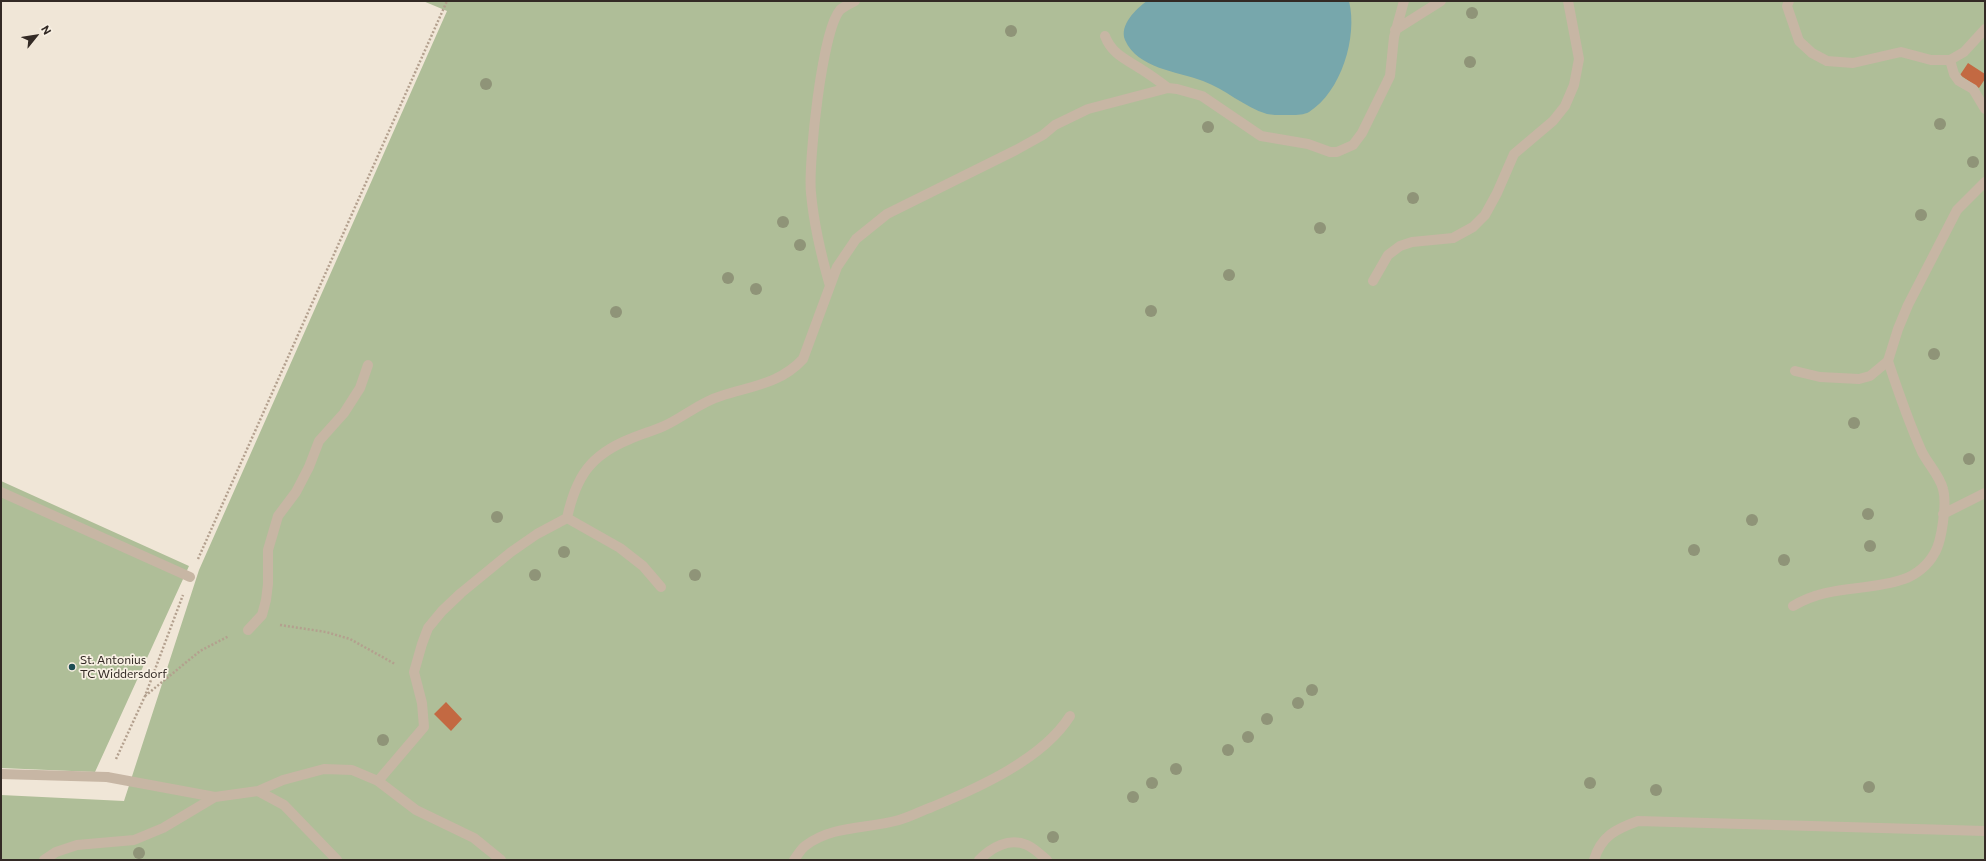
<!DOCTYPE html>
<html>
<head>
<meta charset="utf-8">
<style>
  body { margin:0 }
  #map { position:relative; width:1986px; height:861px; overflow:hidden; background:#f0e6d7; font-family:Commissioner,sans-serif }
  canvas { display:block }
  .frame { position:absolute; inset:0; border:2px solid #332a25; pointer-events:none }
  .north { position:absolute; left:16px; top:16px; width:40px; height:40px; -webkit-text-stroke:3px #f8f0e3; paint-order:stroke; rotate:60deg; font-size:11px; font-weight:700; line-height:16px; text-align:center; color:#332a25 }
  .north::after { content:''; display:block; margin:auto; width:14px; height:18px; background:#332a25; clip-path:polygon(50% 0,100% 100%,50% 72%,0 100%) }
</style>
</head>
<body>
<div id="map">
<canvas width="1986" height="861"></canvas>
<div class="frame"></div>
<div class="north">N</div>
</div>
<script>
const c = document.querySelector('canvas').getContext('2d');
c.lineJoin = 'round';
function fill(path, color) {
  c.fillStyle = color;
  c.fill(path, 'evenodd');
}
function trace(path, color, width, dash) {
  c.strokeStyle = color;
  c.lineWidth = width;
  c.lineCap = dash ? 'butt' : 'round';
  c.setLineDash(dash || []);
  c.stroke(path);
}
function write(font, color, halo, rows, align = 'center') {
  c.font = font + ' Commissioner,sans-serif';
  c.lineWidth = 3.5;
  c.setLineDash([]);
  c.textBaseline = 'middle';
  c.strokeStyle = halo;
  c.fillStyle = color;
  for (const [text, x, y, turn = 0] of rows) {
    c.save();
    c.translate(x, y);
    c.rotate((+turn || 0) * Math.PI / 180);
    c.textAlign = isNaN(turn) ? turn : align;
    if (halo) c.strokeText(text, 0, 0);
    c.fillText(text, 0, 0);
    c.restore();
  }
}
const green = new Path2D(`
  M423 1H1985V860H1V795L124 801 199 570 447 11Z
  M1 481 189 566 95 772 1 768Z`);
const water = new Path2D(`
  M1147 1H1349C1358 37 1341 92 1309 112 1302 116 1290 115 1282 115 1278 115 1272 115 1267 114 1244 107 1225 89 1203 81 1177 71 1138 69 1125 40 1119 25 1136 9 1147 1Z`);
const building = new Path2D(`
  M1968 63 1985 74V79L1979 88 1960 75Z
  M446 702 462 719 451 731 434 714Z`);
const path = new Path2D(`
  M198 559 447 1
  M280 625 326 632 350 639 395 664
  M145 696 200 651 229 636
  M116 759 145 696 183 595`);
const lane = new Path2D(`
  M1789 1 1787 6 1799 41 1812 53 1827 61 1853 63 1901 52 1931 60H1950L1964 52 1985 29
  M1395 30 1441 1
  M1105 36C1112 55 1128 60 1144 71 1152 76 1160 82 1168 88
  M1950 60 1954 74 1959 81 1973 89 1985 109
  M1373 281 1388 255 1400 246 1412 242 1453 238 1473 227 1485 215 1497 193 1514 154 1553 121 1565 106 1574 85 1579 59 1568 1
  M830 286C821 255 814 226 811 193 808 164 822 30 840 10 843 7 851 3 855 1
  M1795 371 1820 377 1859 379 1870 376 1888 361 1898 329 1908 305 1957 210 1985 182
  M1 492 190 577
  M1943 514 1985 493
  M567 518C576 477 590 455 630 439 641 434 653 431 664 426 684 417 700 402 721 396 751 386 780 384 803 359L837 267 856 239 887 214 1016 150 1043 135 1055 125 1088 109 1168 88 1177 89 1202 96 1261 136 1308 144 1330 152H1337L1353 145 1362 133 1390 76 1394 37 1404 1
  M1793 606C1829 584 1867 592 1904 579 1916 575 1928 565 1934 554 1942 542 1947 503 1943 489 1940 476 1928 464 1922 452 1909 423 1898 391 1888 361
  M248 630 262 615 266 600 268 584V550L278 516 296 492 309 467 319 441 344 413 360 388 368 365
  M107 777 215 797 258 791 283 780 324 769 352 770 378 781 416 810 474 838 501 860
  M378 781 424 727 422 703 414 672 422 644 428 628 442 611 461 593 511 552 537 534 567 518 620 548 643 566 661 587
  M258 791 284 805 337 860
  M44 860 56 852 77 845 134 840 163 828 215 797
  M794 860C797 856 801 849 805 846 832 825 868 829 899 820 910 817 921 811 932 807 978 788 1043 759 1070 716
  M979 860C991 848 1009 837 1027 845 1034 848 1041 855 1047 860
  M1594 860C1601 836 1616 829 1638 821L1985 831`);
const street = new Path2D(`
  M1 774 107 777`);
const trees = [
  [1472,13],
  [1011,31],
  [1470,62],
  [486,84],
  [1940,124],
  [1208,127],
  [1973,162],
  [1413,198],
  [1921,215],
  [783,222],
  [1320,228],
  [800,245],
  [1229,275],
  [728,278],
  [756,289],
  [1151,311],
  [616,312],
  [1934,354],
  [1854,423],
  [1969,459],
  [1868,514],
  [497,517],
  [1752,520],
  [1870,546],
  [1694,550],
  [564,552],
  [1784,560],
  [535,575],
  [695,575],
  [1312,690],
  [1298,703],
  [1267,719],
  [1248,737],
  [383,740],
  [1228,750],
  [1176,769],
  [1152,783],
  [1590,783],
  [1869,787],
  [1656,790],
  [1133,797],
  [1053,837],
  [139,853]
];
const markers = [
  [72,667,4,"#1c4c53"]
];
const poiNames = [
  ["St. Antonius",80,660],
  ["TC Widdersdorf",80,674]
];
fill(green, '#afbe98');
fill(water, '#77a7ac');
fill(building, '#c36942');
trace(path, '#b3a08e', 2.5, [2, 2]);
trace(lane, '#c7b6a4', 10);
trace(street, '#c7b6a4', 10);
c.fillStyle = '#8f9478';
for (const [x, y] of trees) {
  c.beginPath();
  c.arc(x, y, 6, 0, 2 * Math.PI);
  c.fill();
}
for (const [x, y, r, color] of markers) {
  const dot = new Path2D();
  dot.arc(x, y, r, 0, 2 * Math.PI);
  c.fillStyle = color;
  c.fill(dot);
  trace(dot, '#f8f0e3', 1.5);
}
write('12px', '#332a25', '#f8f0e3', poiNames, 'left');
</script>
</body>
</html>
